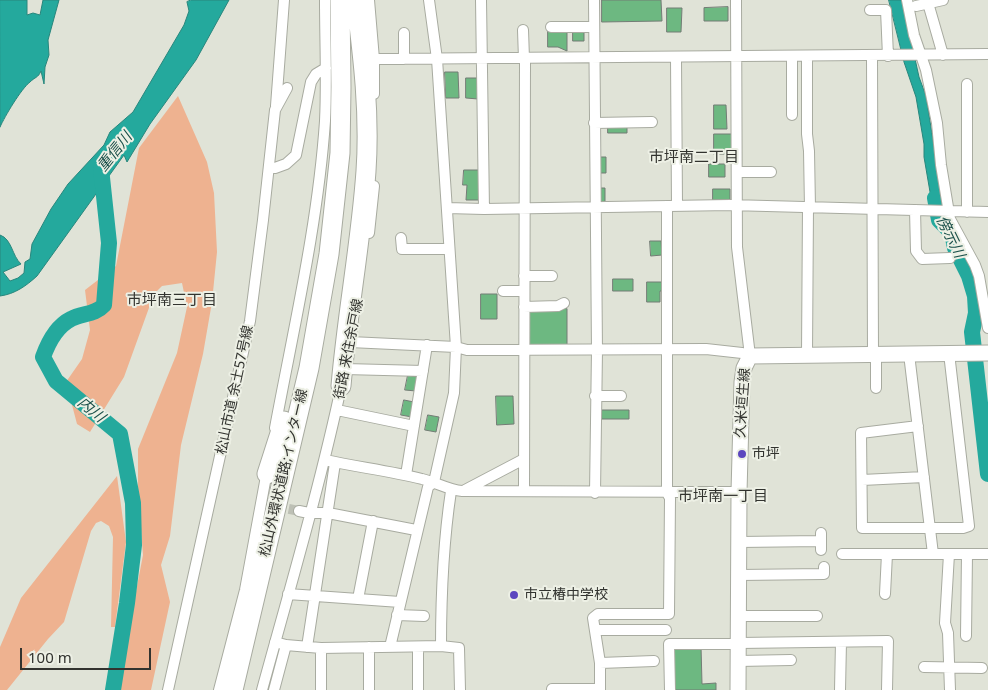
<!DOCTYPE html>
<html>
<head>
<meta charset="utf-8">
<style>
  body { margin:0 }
  #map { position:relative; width:988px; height:690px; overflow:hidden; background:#e0e3d7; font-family:"Noto Sans",sans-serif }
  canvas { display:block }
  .scale { position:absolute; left:20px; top:648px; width:131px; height:22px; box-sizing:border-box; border:2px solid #32332f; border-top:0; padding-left:6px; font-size:15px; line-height:18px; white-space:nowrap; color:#32332f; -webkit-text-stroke:4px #edf0e5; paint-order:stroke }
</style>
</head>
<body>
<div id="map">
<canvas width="988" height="690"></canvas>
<div class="scale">100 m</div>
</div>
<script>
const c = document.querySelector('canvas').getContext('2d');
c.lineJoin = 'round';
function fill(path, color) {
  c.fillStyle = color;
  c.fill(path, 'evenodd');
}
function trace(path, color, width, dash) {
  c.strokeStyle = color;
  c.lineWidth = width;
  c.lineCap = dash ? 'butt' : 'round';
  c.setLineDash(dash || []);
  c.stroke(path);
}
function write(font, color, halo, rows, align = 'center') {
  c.font = font + ' "Noto Sans","Noto Sans JP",sans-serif';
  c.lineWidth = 4;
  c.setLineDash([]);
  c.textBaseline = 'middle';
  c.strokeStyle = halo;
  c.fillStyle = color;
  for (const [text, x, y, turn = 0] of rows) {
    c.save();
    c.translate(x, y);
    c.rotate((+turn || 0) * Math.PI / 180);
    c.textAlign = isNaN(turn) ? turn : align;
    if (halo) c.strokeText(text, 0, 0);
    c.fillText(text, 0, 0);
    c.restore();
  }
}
const green = new Path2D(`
  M178 96 207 162 214 193 217 252 212 302 203 354 181 445 170 536 161 565 170 602 151 690H117L143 555 138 492V449L177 353 187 307 182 283 162 286 154 294 124 377 90 432 77 424 66 382 82 359 90 330 85 290 116 266 139 148Z
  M117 476 126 542 115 627H111L113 537 109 526 101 521 96 523 91 531 64 622 48 639 7 690H0V647L21 598Z`);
const water = new Path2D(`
  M0 0H27V15L33 13 40 15 43 0H59L48 40 49 55 45 67 44 84 41 71C38 78 35 77 30 82 21 89 5 116 0 127Z
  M191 0H229L196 60 150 124 127 162 124 155 37 276C26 286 15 294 0 296V235C12 239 12 256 21 264L3 272 10 281 18 278 24 273 25 262 30 259 32 244 51 209 68 184 104 145 110 132 133 112 184 25 189 11 187 2Z
  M889 0H902L919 77 926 96 945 216 935 221 924 157V144L916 97 904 62Z`);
const river = new Path2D(`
  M101 168 109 243 104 305C95 315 82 313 71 319 57 326 48 343 43 357L56 381 120 434 133 503 134 545 127 603 113 690
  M935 198 939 220 952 233 955 248 969 276 975 296 976 313 972 332 988 474`);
const building = new Path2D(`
  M602 0H661L662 21 602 22Z
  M728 7V21H704V8Z
  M667 8H682L681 32H667Z
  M548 31H567V51L558 47H548Z
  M573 32H584V41H573Z
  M445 72H458L459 98H446Z
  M466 78H478V99L466 98Z
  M714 105H726L727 129H714Z
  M608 125H627V133H608Z
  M714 134H732V154H714Z
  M598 157H606V173H598Z
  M709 164H725V177H709Z
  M464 170H480V200H466L467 185H463Z
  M597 188H605V204H598Z
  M713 189H730V200H713Z
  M650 241H661L662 255 651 256Z
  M613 279H633V291H613Z
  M647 282H663V291H660V302H647Z
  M481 294H497V319H481Z
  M567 309V345H529V310Z
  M408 375 418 377 416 391 405 390Z
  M496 396H513L514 424 497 425Z
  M404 400 414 402 412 417 401 415Z
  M602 410H629V419H602Z
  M428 415 439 417 436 432 425 430Z
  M672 646H701L702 684 716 683V690H673Z`);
const minorTunnel = new Path2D(`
  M274 506 299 511`);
const minor = new Path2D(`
  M369 0 374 59V94
  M481 0 484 209
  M594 0 597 350 595 493
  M907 0 914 35 926 70 937 123 941 165 950 219 975 265 979 276 988 328
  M928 3 943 55
  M916 6 943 0
  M870 10H886L888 56
  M551 27H594
  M523 30 524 59
  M404 33V59
  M792 56V115
  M807 56V134L809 151 810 208
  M872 56 873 354
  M676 58 677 206
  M374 59 988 54
  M967 84V212
  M276 106 284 0
  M594 123 652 122
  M269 168H275L286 164 296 155 311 82 316 74 326 68
  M737 172H771
  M447 208 484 209 730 205 988 212
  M915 210 916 251 922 259 950 258
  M369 233 374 186
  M401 238 402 249H449
  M524 276H552
  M503 291H524
  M524 307 558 306 564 303
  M350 342 456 347 467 350 706 349 742 353 750 356 737 247 736 0
  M807 354 808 207
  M876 354V388
  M909 354 933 554
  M345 369 423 371
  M595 396H621
  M337 410 414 426
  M918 426 861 433 862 528H963L969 526 949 353
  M275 428C294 326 318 224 325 121 327 81 325 40 325 0
  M325 460C357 467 390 471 422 479 436 482 448 490 462 491L739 492
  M406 475 427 345
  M862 480 924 477
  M465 490 524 459
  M524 491 525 59
  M299 511 309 513H328L416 530
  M821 533V550
  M739 542 821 541
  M842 554H988
  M949 554 945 623 948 633 950 690
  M739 575 824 574V567
  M288 594 400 602
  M885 594 887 554
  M358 599 373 521
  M397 615 424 616
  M739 616H817
  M596 630H666
  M966 636 967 554
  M275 642 286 645 321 648 441 646 459 648 460 690
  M739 643 888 641 887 690
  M441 646C441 592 443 544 451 491
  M307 647 335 463
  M390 647 428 487 434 482 454 393 456 347 437 59 429 0
  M321 648V690
  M738 661 791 660
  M600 663 654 661
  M924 667 982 668
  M552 689H600
  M168 690 250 321 263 220 275 110 287 88
  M219 690 245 590 267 471
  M262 690C290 588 320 486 342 383
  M274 690 286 645
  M369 690V647
  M418 690V647
  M600 690V663L593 618 598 614H669L670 498 667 493V206
  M670 690 669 644H739
  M840 690 841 642`);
const secondary = new Path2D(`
  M738 690 739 492 742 382 744 368 750 356 988 353`);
const motorway = new Path2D(`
  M341 386C347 314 361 243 366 171 370 113 363 57 356 0
  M267 474 284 421
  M233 690 309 368 329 254 340 153 341 87 340 0`);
const markers = [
  [742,454,5,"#5c47bf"],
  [514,595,5,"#5c47bf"]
];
const streetNames = [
  ["街路 来住余戸線",349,349,-79],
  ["松山市道 余土57号線",235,390,-78],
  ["久米垣生線",743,403,-86],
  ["松山外環状道路;インター線",284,473,-77]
];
const poiNames = [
  ["市坪",752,454],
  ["市立椿中学校",524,595]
];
const waterNames = [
  ["重信川",115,152,-51],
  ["傍示川",950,237,64],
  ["内川",91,410,40]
];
const neighbourhoodNames = [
  ["市坪南二丁目",694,158],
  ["市坪南三丁目",172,301],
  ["市坪南一丁目",723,497]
];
fill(green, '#eeb290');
fill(water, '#24a99d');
trace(water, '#28867c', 1);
trace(river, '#24a99d', 16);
fill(building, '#6db881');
trace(building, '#737c75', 1);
trace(minorTunnel, '#bdc0b5', 10, [10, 5]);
trace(minor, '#a8aba0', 12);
trace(secondary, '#a8aba0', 17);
trace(motorway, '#a8aba0', 21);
trace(minor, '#fff', 10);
trace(secondary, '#fff', 15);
trace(motorway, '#fff', 19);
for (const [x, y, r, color] of markers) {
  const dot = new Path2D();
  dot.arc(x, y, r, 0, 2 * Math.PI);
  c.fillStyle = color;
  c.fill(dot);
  trace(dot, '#edf0e5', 2);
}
write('14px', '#32332f', '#edf0e5', streetNames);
write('14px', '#32332f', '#edf0e5', poiNames, 'left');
write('italic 15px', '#1a4f49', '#edf0e5', waterNames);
write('15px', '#32332f', '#edf0e5', neighbourhoodNames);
</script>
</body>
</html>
